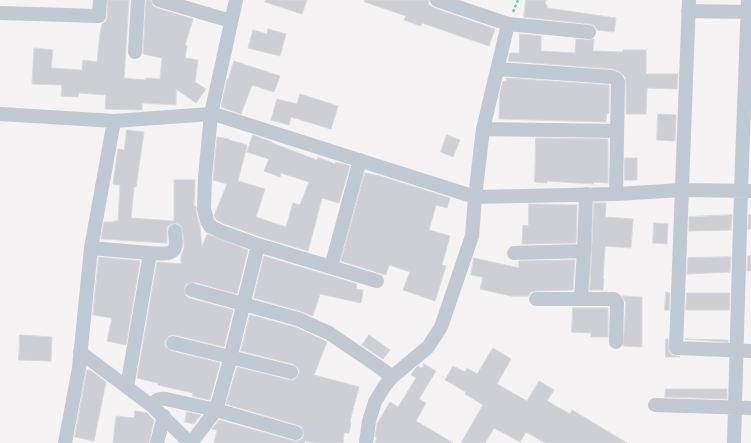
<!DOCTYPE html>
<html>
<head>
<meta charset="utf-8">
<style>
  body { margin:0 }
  canvas { display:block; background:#f5f3f3 }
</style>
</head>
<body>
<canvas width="751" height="443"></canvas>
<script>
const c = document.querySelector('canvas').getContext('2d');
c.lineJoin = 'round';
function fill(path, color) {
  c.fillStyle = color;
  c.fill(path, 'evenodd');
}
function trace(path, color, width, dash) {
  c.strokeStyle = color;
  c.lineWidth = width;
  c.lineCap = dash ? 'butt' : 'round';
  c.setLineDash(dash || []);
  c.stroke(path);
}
const building = new Path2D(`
  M108 0H129L124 78 145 80 146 78 160 79 162 58 143 54 146 0H151L153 6 157 8 193 19 185 45 187 46 185 58 198 60 195 82 206 89 196 103 176 89V105L142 103V110L105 109 106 95 79 93 78 97 61 96 62 85 32 84 34 48 53 50 51 68 82 70 83 60 97 62 100 34 102 24 106 21 107 17Z
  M266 0H307L302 14 265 2Z
  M365 0H429L428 4 434 8 495 29 489 46 422 23 421 26 404 20 406 16 365 2Z
  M526 0H546L545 4 547 5V8L616 18 614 32 597 30 594 25 590 24 524 17Z
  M268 29 286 34 280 56 248 48 253 30 267 34Z
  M520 34 541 36V51L575 53 576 39 588 40 594 39 593 51 623 52V50H646V74H678L677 89 647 88 646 114H626V82L625 77 620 72 613 69 508 61 510 53H519Z
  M234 61 280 76 274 92 252 85 241 114 221 107 227 79 228 80Z
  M507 78 609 85V113H607L606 122 499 119 500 93 503 81H506Z
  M300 94 338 106 331 129 291 117 289 125 271 120 277 99 297 104Z
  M658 114 676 115 675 141 657 140Z
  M127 130 144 132 136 187H134L131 218 174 221V180H195L194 206H196V211L200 227 202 247 207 234 248 250 237 294 194 282 186 284 184 288 186 296 189 298 233 310 224 347 175 335H170L165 341V346L171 351 220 363 210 400 192 396 193 393 158 385V383L137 378 157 262 181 264V255L184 249V242L182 227 179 224 175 223 171 224 167 227V243L101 239 104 222H114V221H118L120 185 113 184 118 149 124 150Z
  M253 135 272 142V143L317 160 318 157 335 164 336 162 350 166 339 203 322 198 308 251 261 237 225 224 217 220 215 218 214 216 227 184 213 180 217 137 229 139V140L247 145 238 181 265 189 256 217 286 227 293 203 300 205 309 182 281 173 280 177 264 171 269 159 247 152Z
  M447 135 460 140 453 157 441 152Z
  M536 138 608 139V183L594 182 593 184 547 181V183L535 182Z
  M625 158H637V180H625Z
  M365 173 380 176 450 198 447 208 436 205 429 230 450 236 442 265 446 266 435 301 403 290 410 272 389 265 386 275 341 261Z
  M594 203H606L605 217 633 219 631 248 605 246 603 279H604L603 290H590Z
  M529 204 577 205 576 243 522 244 523 225 528 226Z
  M732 215 731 230 689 231V217Z
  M749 215H751V229H748Z
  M654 223 668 224 667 244 653 243Z
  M264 256 357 284 356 289 363 290 361 303 320 294 313 316 300 311 254 298Z
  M748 256H751V271H747Z
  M99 257 140 261 126 345 107 341 112 318 93 315Z
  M731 257 730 272 687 274 688 258Z
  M474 258 519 268V261L575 260 573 290 536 291 531 292 528 296H511L480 289 483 277 471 275Z
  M666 292 670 293 669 310H665Z
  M687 293H730L729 310H686Z
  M622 296 642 297V347L623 346 626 303Z
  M573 308H608V337H591V333L572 332Z
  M250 315 295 327 327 342 314 375 359 387 350 421 351 422 349 433H344L343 443H316L305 441 304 443H214L217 430 212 429 219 420 294 441H298L302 439 304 435 302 427 298 425 226 404 237 367 289 380H294L299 374V369L293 364 241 351Z
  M20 335 52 337 51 361 19 360Z
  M369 335 390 350 383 359 362 345Z
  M666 339H668L669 352 672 355 680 357H666Z
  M685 339 728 340V342Z
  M493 348 511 359 497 384 527 401 539 381 554 390 547 401 570 414 572 410 627 443H545L526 432 520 442 494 428 485 443H461L483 405 465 394 466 392 445 380 453 366 465 372 467 368 477 374Z
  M424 364 436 371 419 399 426 403 416 421 453 443H375L377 437H375L377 424 390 402 398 407 416 378 411 375 415 369 418 366 422 368Z
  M87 370H90L106 382 94 441 75 437Z
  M666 389H727V399L665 397Z
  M135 411 147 413 154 420 149 443H113L116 416 134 418Z
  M187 412 201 415 194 424 185 422Z`);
const path = new Path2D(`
  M513 12 518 0`);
const minor = new Path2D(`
  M159 0 231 21
  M236 0 211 114 205 177 204 209 207 221 211 227 222 232 258 245 377 281
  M437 0 508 24 589 32
  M689 0 676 348 751 351
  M688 11 751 12
  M0 13 99 16 100 0
  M135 52 138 0
  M498 69 612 77 616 79 618 82 616 194
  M0 114 114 121 211 114 217 115 475 197 616 194 682 190 751 191
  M483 129 617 131
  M91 248 149 253V259L127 387
  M584 251 586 194
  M149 253C156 253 172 256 175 248 177 244 175 236 175 231
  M514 253 584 251 581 298
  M331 267 360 160
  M192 290 298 319 329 333 382 369 392 377
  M536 299H614L617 303 616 342
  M173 343 291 372
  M80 352 152 406 190 443
  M655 405 751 408
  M152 406C156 400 158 398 166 399L216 410 296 433
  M65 443 79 368 91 248 114 121
  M157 443 164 416
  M191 443 216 410 228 367 258 245
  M366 443 369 421 375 402 384 387 392 377 428 347 441 327 472 236 475 197 483 129 508 24
  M734 443 741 190 748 0`);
fill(building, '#cdcfd5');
trace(building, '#d7d9de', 1);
trace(path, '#7ad0a6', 2.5, [3, 2]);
trace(minor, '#c1cad2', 14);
</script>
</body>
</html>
